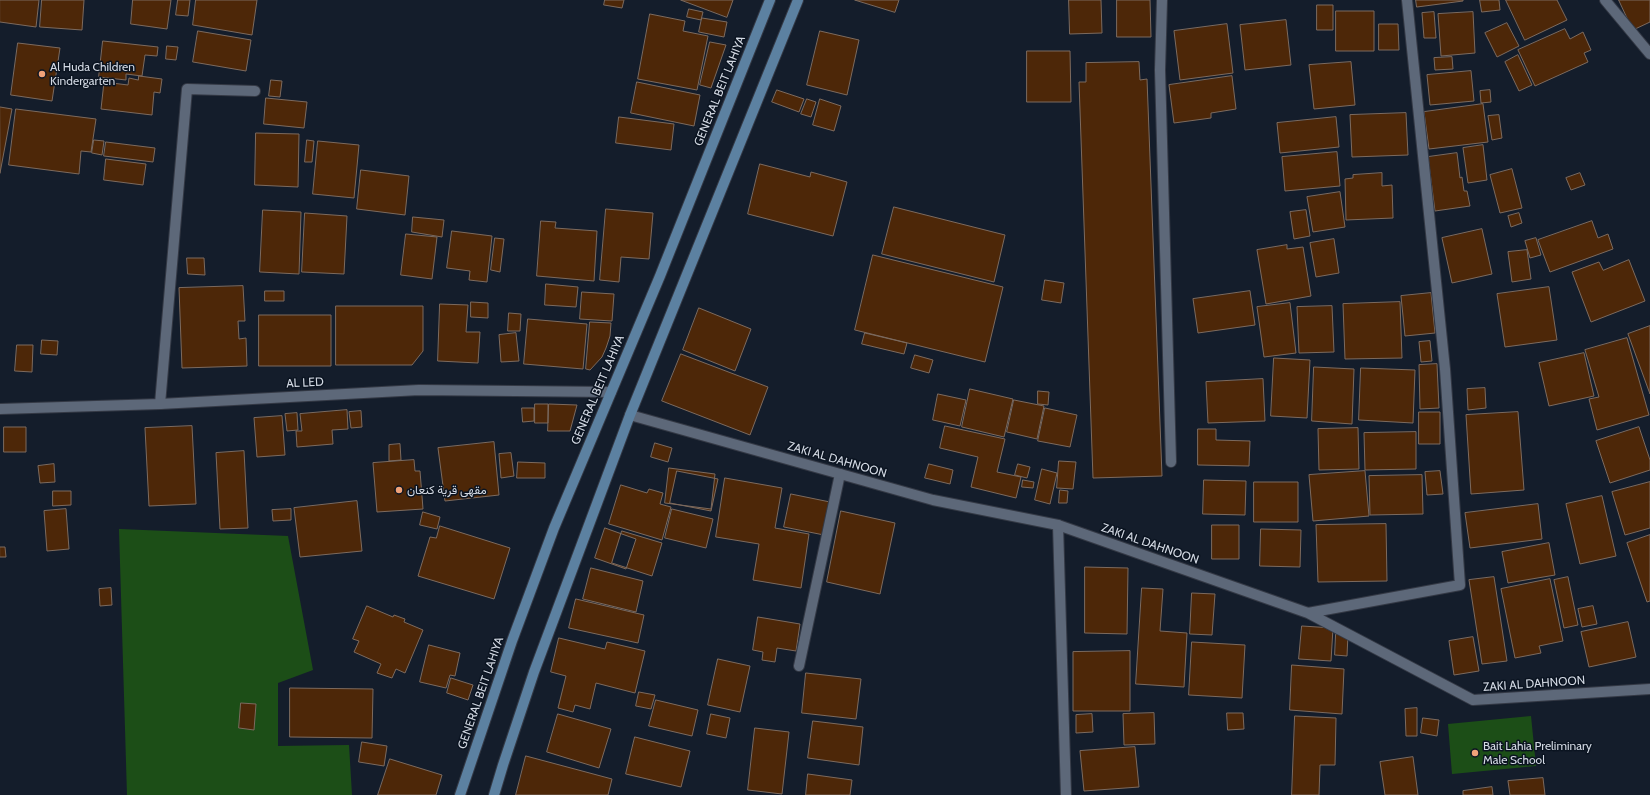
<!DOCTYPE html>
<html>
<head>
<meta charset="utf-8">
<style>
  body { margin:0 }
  canvas { display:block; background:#141d2b }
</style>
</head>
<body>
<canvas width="1650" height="795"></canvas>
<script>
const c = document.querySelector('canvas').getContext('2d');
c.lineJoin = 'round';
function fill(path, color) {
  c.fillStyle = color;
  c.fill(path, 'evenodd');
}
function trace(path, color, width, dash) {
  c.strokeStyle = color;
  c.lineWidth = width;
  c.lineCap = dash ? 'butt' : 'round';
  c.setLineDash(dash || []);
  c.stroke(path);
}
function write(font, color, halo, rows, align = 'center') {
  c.font = font + ' Cabin,Vazirmatn,sans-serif';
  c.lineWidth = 3;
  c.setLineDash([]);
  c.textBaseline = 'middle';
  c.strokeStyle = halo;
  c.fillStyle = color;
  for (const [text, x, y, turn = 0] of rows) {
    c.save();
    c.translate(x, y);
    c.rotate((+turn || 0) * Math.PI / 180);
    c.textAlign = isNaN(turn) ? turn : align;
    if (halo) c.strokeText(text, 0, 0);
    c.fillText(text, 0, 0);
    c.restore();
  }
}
const green = new Path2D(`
  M119 529 288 536 313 670 278 683V746L349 745 352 795H127Z
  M1531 716 1536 766 1452 774 1448 724Z`);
const building = new Path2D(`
  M0 0H39L36 27 0 22Z
  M42 0H84L82 30 40 27Z
  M133 0H171L167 29 131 24Z
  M178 0H190L188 16 176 15Z
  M196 0H257L252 35 193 25Z
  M605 0H624L622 8 604 5Z
  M681 0H733L727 17Z
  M855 0H899L895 12Z
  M1069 0H1101L1102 33 1070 34Z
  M1117 0H1150L1151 37H1117Z
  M1416 0H1463V1L1417 7Z
  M1480 0H1499L1500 10 1482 12Z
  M1506 0H1557L1567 20 1525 40Z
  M1619 0H1650V22L1633 30Z
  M1317 5H1333V30H1317Z
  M689 9 703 12 701 20 687 17Z
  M1336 11H1374V51H1336Z
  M1434 12 1436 38H1424L1422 13Z
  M1473 12 1475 53 1441 56 1438 14Z
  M650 14 685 21 683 31 708 36 697 90 638 79Z
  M702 18 727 22 724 37 699 32Z
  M1286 20 1291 65 1245 70 1240 25Z
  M1507 23 1519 46 1497 57 1485 33Z
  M1227 24 1233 73 1180 80 1174 31Z
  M1379 24H1398L1399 50H1379Z
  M1565 29 1570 39 1583 32 1591 50 1584 53 1588 62 1535 86 1518 50Z
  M198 31 251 40 246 71 193 62Z
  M820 31 859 40 847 95 807 85Z
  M103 41 158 47 157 56 145 55 142 76 126 74V80L99 77Z
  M710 42 726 45 711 88 700 85Z
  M18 43 60 48 52 101 11 95Z
  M167 46 178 47 176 60 166 59Z
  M1027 51H1070L1071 102H1027Z
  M1518 55 1532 85 1519 91 1505 62Z
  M1452 57 1453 69 1435 70 1434 58Z
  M1139 62 1140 80 1147 79 1162 476 1093 478 1079 82H1086V63Z
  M1351 62 1355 105 1314 109 1309 65Z
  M1471 71 1474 101 1430 105 1427 75Z
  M139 76 162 79 160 93 154 92 152 115 101 109 104 82 128 85 129 78 138 80Z
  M1232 76 1236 109 1211 113V118L1174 123 1169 85Z
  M271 80 282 81 280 97 269 96Z
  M637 82 700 95 694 126 631 113Z
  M777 90 804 99 799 112 772 102Z
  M1490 90 1491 102 1481 103 1480 91Z
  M266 98 307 102 304 128 264 124Z
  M807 99 816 102 811 117 801 114Z
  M820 99 841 106 834 131 813 125Z
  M1483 104 1488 142 1429 149 1424 112Z
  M0 107 12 109 0 173Z
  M16 109 96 119 91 152 81 151 79 174 9 165Z
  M1406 113 1408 155 1352 157 1350 115Z
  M1499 115 1502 138 1492 140 1488 116Z
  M619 117 674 124 671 150 616 143Z
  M1336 117 1339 147 1280 153 1277 123Z
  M256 133 299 134 298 187 255 185Z
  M94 140 104 141 102 155 92 153Z
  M307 140 314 141 312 162H305Z
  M318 141 359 145 354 198 313 194Z
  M106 142 155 148 153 162 104 156Z
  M1483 145 1487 180 1468 183 1463 148Z
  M1337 152 1340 186 1285 191 1282 157Z
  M1457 153 1460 178 1462 177 1464 191H1467L1470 206 1435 211 1428 157Z
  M106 159 146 164 143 185 104 180Z
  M760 164 810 177 811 172 847 182 833 236 748 214Z
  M1512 169 1522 208 1500 213 1490 175Z
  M361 170 409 176 405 215 357 209Z
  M1382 173V186L1392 185 1393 218 1346 220 1345 179 1353 178V175Z
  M1580 173 1585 185 1571 190 1566 178Z
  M1340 192 1345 227 1313 232 1307 197Z
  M894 207 1005 235 994 282 882 254Z
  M606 209 653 213 649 259 621 257 619 282 600 280Z
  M263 210 301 212 299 274 260 272Z
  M1306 210 1310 236 1294 239 1290 212Z
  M305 213 347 216 344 274 302 272Z
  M1519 213 1522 223 1511 227 1508 216Z
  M413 217 444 220 442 237 412 232Z
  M541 221 556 222 555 228 597 231 594 281 537 276Z
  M1592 221 1598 238 1608 234 1613 249 1550 272 1538 240Z
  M1482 229 1492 274 1452 283 1442 238Z
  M452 231 492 236 487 282 469 280 470 271 447 268Z
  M406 234 437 237 432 279 401 275Z
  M495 238 504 239 500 272 491 270Z
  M1536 238 1541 255 1530 258 1525 241Z
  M1334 239 1339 273 1316 277 1310 243Z
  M1287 245V249L1303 247 1311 296 1266 304 1257 250Z
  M1527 250 1531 279 1512 282 1508 252Z
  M873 255 1003 287 985 362 855 330Z
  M187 258H204L205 275 188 274Z
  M1629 260 1645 301 1591 322 1572 272 1599 262 1603 270Z
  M1045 280 1064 283 1061 303 1042 300Z
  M546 284 578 287 576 307 545 305Z
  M243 286 245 321H238L239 339 246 338 247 366 182 368 179 288Z
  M1549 287 1557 340 1505 347 1497 294Z
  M265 291H284V301H265Z
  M1250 291 1255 325 1198 333 1193 299Z
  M582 292 614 294 612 321 580 319Z
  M1431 293 1435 333 1405 336 1401 296Z
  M471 302 488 303V318L471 317Z
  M1400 302 1402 358 1345 359 1343 304Z
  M1290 303 1296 353 1264 357 1257 307Z
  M440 304 468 305 466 332H480L478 363 438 361Z
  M336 306H423V351L412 365H336Z
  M1332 306 1334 352 1299 353 1297 307Z
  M699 308 751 329 735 371 683 350Z
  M509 313 521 314 520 331H508Z
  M259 315H331V366H259Z
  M528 319 587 324 583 369 524 364Z
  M590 322 611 323 610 336 606 348 602 357 590 370 586 369Z
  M1650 326V394L1628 334Z
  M516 333 519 361 501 362 499 335Z
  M865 333 907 343 904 354 862 344Z
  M1627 338 1649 415 1597 430 1589 399 1599 397 1585 350Z
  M42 340 58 341 57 355 41 354Z
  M1430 341 1432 361 1421 362 1419 342Z
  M17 345H33L32 372 15 371Z
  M1584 353 1594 396 1549 406 1539 363Z
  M681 354 768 387 750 435 662 401Z
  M915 355 933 360 929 373 911 368Z
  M1274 358 1310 360 1307 418 1271 416Z
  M1437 364 1439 408 1420 409 1419 365Z
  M1314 367 1354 369 1352 424 1312 421Z
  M1361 368 1415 370 1413 423 1359 420Z
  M1263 379 1265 421 1208 423 1206 382Z
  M1485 388 1486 408 1468 410 1467 389Z
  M970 389 1013 399 1004 437 962 427Z
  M1038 391 1049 392 1048 405 1038 404Z
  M938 394 966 400 960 426 933 420Z
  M1014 400 1044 406 1037 439 1007 432Z
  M535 404H548V423H535Z
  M549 404 577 405 570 431H548Z
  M522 408H534V421L523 422Z
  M1045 408 1077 415 1070 447 1038 441Z
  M347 410 348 429 332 430 333 444 297 447 296 431H302L300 414Z
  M361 411 362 427 351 428 349 412Z
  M1419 412H1440V444H1419Z
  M1518 412 1524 490 1471 494 1466 415Z
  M297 413 298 430 287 431 285 414Z
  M282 416 285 455 257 457 254 418Z
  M192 426 196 504 149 506 145 428Z
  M945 426 1005 439 997 472 1021 477 1016 498 971 487 978 457 940 448Z
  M4 427H26V452H4Z
  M1639 427 1650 460V470L1610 483 1596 441Z
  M1358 428 1359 469 1319 470 1318 429Z
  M1198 429H1216V440L1250 441 1249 466 1198 465Z
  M1416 432V469L1365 470 1364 433Z
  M494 442 499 495 445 501 438 448Z
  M655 443 672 448 668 462 651 457Z
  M400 444 401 460 389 461V445Z
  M244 451 248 528 220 529 216 453Z
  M511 453 514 476 501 478 499 454Z
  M414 460 415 471H420L423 509 377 512 373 463Z
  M1059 461 1076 462 1073 489 1057 488Z
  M518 462 545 463V478H517Z
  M54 464 55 482 40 483 38 466Z
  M929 464 953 470 950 484 925 478Z
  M1018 464 1030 467 1027 478 1015 475Z
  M669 468 715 474 711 509 665 503Z
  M1042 469 1057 473 1050 504 1035 500Z
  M677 471 718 479 711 511 670 503Z
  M1365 471 1369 516 1313 521 1309 475Z
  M1440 471 1443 494 1427 495 1425 472Z
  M1422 475 1423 514 1370 515 1369 476Z
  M725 478 782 488 775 528 809 534 801 588 753 580 759 544 716 537Z
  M1023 480 1034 482 1033 488 1022 487Z
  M1204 480 1246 481 1245 515 1203 514Z
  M1254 482H1298V522H1254Z
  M1650 482V528L1625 535 1612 492Z
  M621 485 647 493 649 489 663 493 660 504 671 507 662 540 609 524Z
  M1060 490 1068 491 1067 503H1059Z
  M53 491H71V505L53 506Z
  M791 494 830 502 824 535 784 527Z
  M1602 496 1616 556 1580 564 1566 504Z
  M357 501 362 551 300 557 294 508Z
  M1538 504 1542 539 1470 548 1465 513Z
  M66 509 69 549 47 551 44 511Z
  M291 509V520L273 521 272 510Z
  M672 509 713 519 706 548 665 538Z
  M841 511 895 523 880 594 827 582Z
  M423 512 440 517 437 529 420 525Z
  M1386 524 1387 581 1318 582 1316 525Z
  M1212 525H1239V559H1212Z
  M440 526 510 548 494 599 418 576 430 537 436 538Z
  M605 528 636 539 626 569 595 558Z
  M1261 529 1301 530 1300 567 1260 566Z
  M622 531 662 543 652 576 612 563Z
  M1650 535V601L1647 602 1627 543Z
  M1549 543 1555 575 1508 583 1502 552Z
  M0 547H5L6 557H0Z
  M1085 567 1128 568 1127 634 1085 633Z
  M591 568 643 581 636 612 583 599Z
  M1494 577 1507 661 1482 664 1469 580Z
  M1568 577 1578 625 1564 628 1554 580Z
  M1550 579 1563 641 1539 646 1541 653 1515 658 1501 589Z
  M111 588 112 605 100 606 99 589Z
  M1142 588 1163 589 1160 631 1187 633 1184 687 1136 684Z
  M1192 593 1215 594 1212 635 1190 634Z
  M576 599 644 615 638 643 569 628Z
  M367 606 393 617 394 615 405 619 404 622 423 630 405 673 396 669 392 678 377 673 381 664 354 652 359 641 353 639Z
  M1593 606 1597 624 1582 627 1578 609Z
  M758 617 800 624 796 651 777 648 775 662 762 660 763 652 753 650Z
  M1628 622 1636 657 1589 667 1581 632Z
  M1302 626 1333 628 1331 661 1299 659Z
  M1336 634H1348L1347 656 1335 655Z
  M1473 637 1479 671 1454 675 1449 641Z
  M559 638 605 649 607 642 645 651 635 693 596 683 590 709 575 705 573 712 558 708 566 676 551 672Z
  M1192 642 1245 645 1242 698 1189 695Z
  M429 645 460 653 455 676 450 675 446 688 420 682Z
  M1130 651V711H1073V652Z
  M718 659 750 666 740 712 708 705Z
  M1292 665 1344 669 1342 714 1290 710Z
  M806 673 861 679 856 719 802 713Z
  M451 678 473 685 468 700 447 693Z
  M290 688 373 689 372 738 290 737Z
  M639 692 655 695 651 709 636 706Z
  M656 700 698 710 692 736 649 726Z
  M241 703 256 704 254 730 239 728Z
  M1417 708V736H1406L1405 709Z
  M1154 713 1155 744 1124 745 1123 714Z
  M1227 713H1243L1244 729 1228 730Z
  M558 714 611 729 599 768 547 752Z
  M711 714 730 718 726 738 707 734Z
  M1092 714 1093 732 1076 733V715Z
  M1295 716 1336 718 1335 765H1320L1319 795H1292Z
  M1423 718 1439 720 1437 736 1421 733Z
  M813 721 863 727 859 765 808 758Z
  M755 728 789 732 782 794 748 790Z
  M635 737 690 751 681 787 626 774Z
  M362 742 387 746 384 766 359 762Z
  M1135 747 1139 787 1084 791 1080 751Z
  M526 756 612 779 608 795H516Z
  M1413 757 1418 795H1385L1380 762Z
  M390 759 442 775 436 795H378Z
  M808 774 852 780 850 795H806Z
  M1543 778 1545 795H1510L1508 781Z
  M1492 787 1493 795H1463V791Z`);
const service = new Path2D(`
  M1162 0 1160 70 1171 462
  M160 404 187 89 255 91
  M1058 525 1066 795
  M799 666 840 474`);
const minor = new Path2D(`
  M1605 0 1650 54
  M0 409 160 404 419 390 611 392
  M630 415 933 500 1058 525 1308 613 1473 700 1650 689
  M1308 613 1460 585 1445 369 1407 0`);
const secondary = new Path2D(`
  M460 795 512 641 554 528 660 276 770 0
  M494 795 503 765 534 672 630 415 798 0`);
const markers = [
  [42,74,4,"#f0a279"],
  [399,490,4,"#f0a279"],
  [1475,753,4,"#f0a279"]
];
const poiNames = [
  ["Al Huda Children",50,67],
  ["Kindergarten",50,81],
  ["مقهى قرية كنعان",407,490],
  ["Bait Lahia Preliminary",1483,746],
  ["Male School",1483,760]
];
const streetNames = [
  ["GENERAL BEIT LAHIYA",720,91,-68],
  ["AL LED",305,383,-3],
  ["GENERAL BEIT LAHIYA",598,390,-67],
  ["ZAKI AL DAHNOON",837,460,16],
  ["ZAKI AL DAHNOON",1150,544,19],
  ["ZAKI AL DAHNOON",1534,684,-4],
  ["GENERAL BEIT LAHIYA",481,693,-71]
];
fill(green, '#1c4e17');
fill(building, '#4d2708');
trace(building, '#7c6a5e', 1);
trace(service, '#343945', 12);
trace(minor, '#343945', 12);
trace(secondary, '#343945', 12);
trace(service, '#5d6879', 10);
trace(minor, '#5d6879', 10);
trace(secondary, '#5c81a1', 10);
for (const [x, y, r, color] of markers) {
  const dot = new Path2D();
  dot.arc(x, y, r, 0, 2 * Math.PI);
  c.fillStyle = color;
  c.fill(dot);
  trace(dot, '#0b1421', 1.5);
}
write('12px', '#d3d9e3', '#0b1421', poiNames, 'left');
write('12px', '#d3d9e3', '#0b1421', streetNames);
</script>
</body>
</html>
